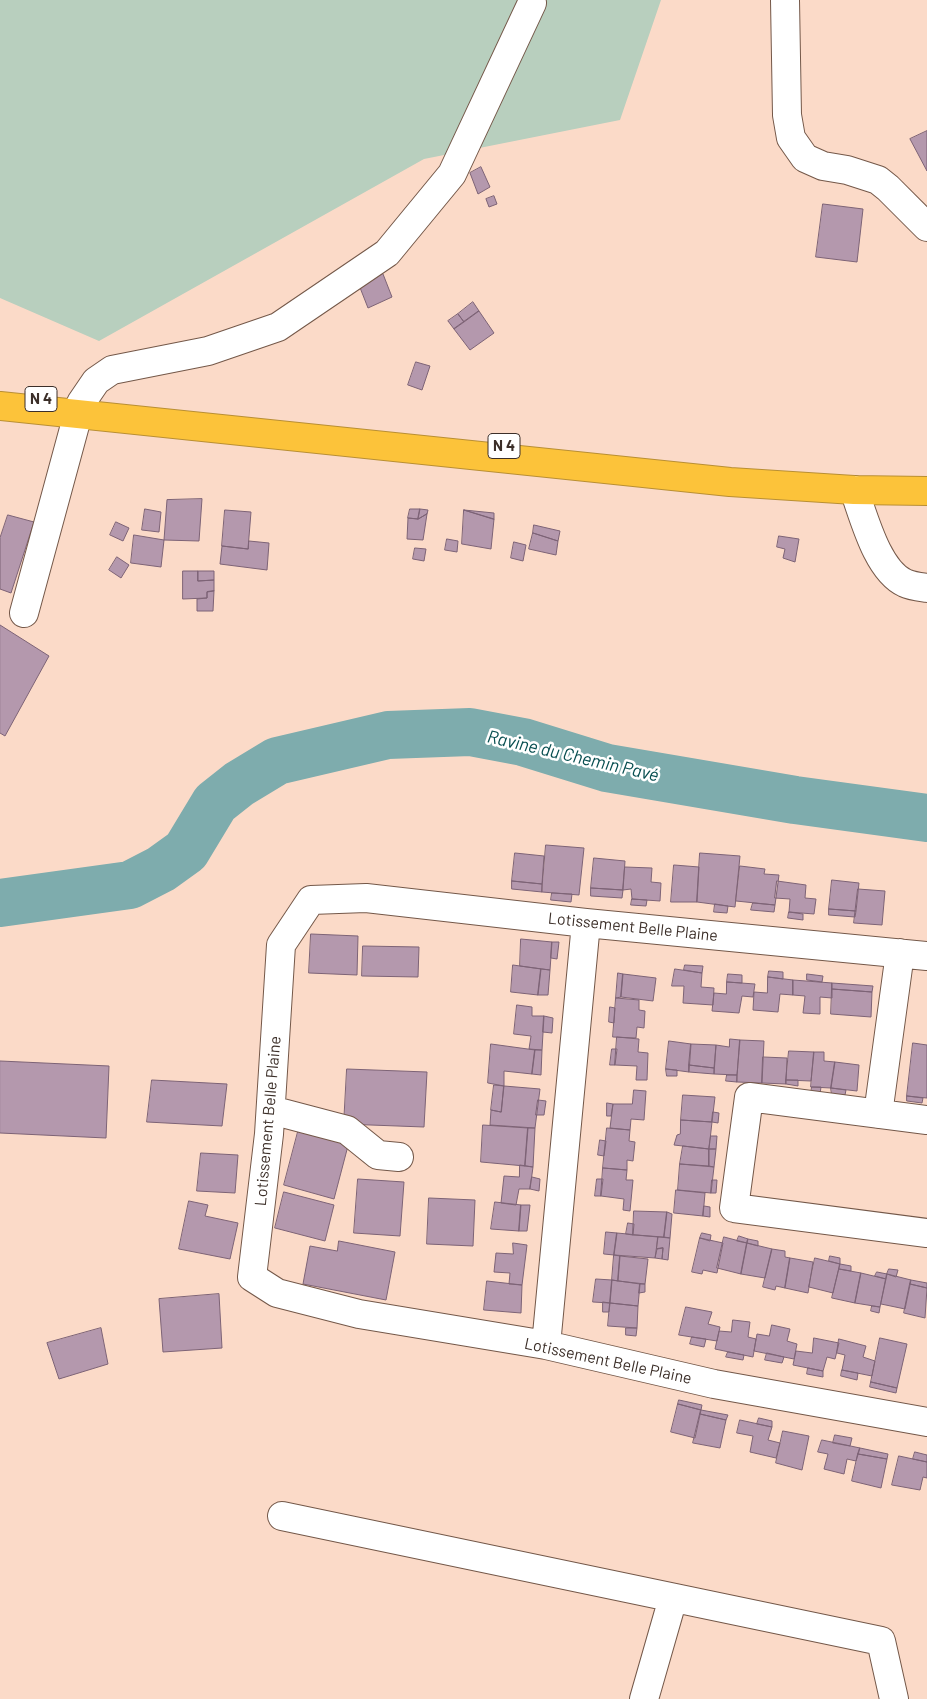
<!DOCTYPE html>
<html>
<head>
<meta charset="utf-8">
<style>
  body { margin:0 }
  canvas { display:block; background:#fbdac8 }
</style>
</head>
<body>
<canvas width="927" height="1699"></canvas>
<script>
const c = document.querySelector('canvas').getContext('2d');
c.lineJoin = 'round';
function fill(path, color) {
  c.fillStyle = color;
  c.fill(path, 'evenodd');
}
function trace(path, color, width, dash) {
  c.strokeStyle = color;
  c.lineWidth = width;
  c.lineCap = dash ? 'butt' : 'round';
  c.setLineDash(dash || []);
  c.stroke(path);
}
function write(font, color, halo, rows, align = 'center') {
  c.font = font + ' Barlow,sans-serif';
  c.lineWidth = 5;
  c.setLineDash([]);
  c.textBaseline = 'middle';
  c.strokeStyle = halo;
  c.fillStyle = color;
  for (const [text, x, y, turn = 0] of rows) {
    c.save();
    c.translate(x, y);
    c.rotate((+turn || 0) * Math.PI / 180);
    c.textAlign = isNaN(turn) ? turn : align;
    if (halo) c.strokeText(text, 0, 0);
    c.fillText(text, 0, 0);
    c.restore();
  }
}
const green = new Path2D(`
  M0 0H661L620 120 424 159 99 341 0 298Z`);
const river = new Path2D(`
  M0 903 130 885 161 869 186 851 215 803 239 784 277 761 388 735 470 732 523 742 607 768 795 800 927 818`);
const building = new Path2D(`
  M927 131V171L910 139Z
  M481 167 490 187 478 194 470 173Z
  M494 196 497 204 489 207 486 199Z
  M823 204 863 209 857 262 816 257Z
  M383 274 392 297 368 308 359 285Z
  M473 302 479 311 464 322 458 314Z
  M479 311 494 333 470 350 454 329Z
  M458 314 464 322 454 329 448 321Z
  M416 362 430 366 422 390 408 385Z
  M202 499 199 541 164 540 167 500Z
  M145 509 161 512 159 532 142 530Z
  M410 509H420L418 519 408 518Z
  M420 509 428 510 427 514 418 519Z
  M225 510 251 512 248 549 222 546Z
  M464 510 494 513V519Z
  M464 510 494 519 491 549 462 544Z
  M427 514 423 540 407 539 408 518 418 519Z
  M8 515 34 522 11 593 0 589V538Z
  M116 522 129 528 123 541 110 535Z
  M534 525 560 531 558 541 533 533Z
  M533 533 558 541 556 555 529 549Z
  M134 535 164 540 161 567 131 563Z
  M779 536 799 539 795 562 783 558 785 549 777 547Z
  M447 539 458 541 457 552 445 550Z
  M249 541 269 543 267 570 220 564 222 546 248 549Z
  M514 542 526 545 523 561 511 558Z
  M415 548 426 549 424 561 413 559Z
  M117 557 129 565 121 578 109 570Z
  M183 571H198V581L214 580V591L207 592V598L183 599Z
  M198 571H214V580L198 581Z
  M214 591 213 611H197V599L207 598V592Z
  M0 625 49 656 5 736 0 733Z
  M546 845 584 848 579 895 542 892Z
  M515 853 544 856 542 884 512 881Z
  M700 853 740 856 735 907 697 902Z
  M594 858 625 861 623 890 591 888Z
  M674 865 699 867 697 902H671Z
  M740 866 765 869 764 874 779 875 775 905 736 901Z
  M625 867 652 868 651 882 661 883 660 901 632 899 631 889 623 890Z
  M832 880 859 883 856 911 829 909Z
  M512 881 542 884V892L512 889Z
  M777 881 806 885 805 898 816 899 814 914 789 912 790 899 775 898Z
  M591 888 623 890 622 898 591 896Z
  M858 889 885 891 882 925 854 923Z
  M552 893 572 894 571 902 551 900Z
  M632 899 647 900 646 906 631 905Z
  M753 903 775 905 774 912 751 910Z
  M715 904 728 906 727 913 714 912Z
  M829 909 856 911 855 917 829 915Z
  M789 912 803 914V920L788 918Z
  M311 934 358 936 357 975 309 973Z
  M521 939 552 942 550 970 520 966Z
  M552 942H559L557 959 551 958Z
  M363 946 419 947 418 977 362 976Z
  M513 965 541 969 538 995 511 992Z
  M685 965 703 966 702 973 684 970Z
  M541 969 550 970 548 995H538Z
  M675 969 702 973 701 987 714 988 713 1005 683 1003 684 986H672Z
  M769 971 783 972V979L768 977Z
  M618 973 623 974 621 997 616 998Z
  M623 974 656 978 653 1001 621 997Z
  M728 974 742 975V983L727 982Z
  M807 974 823 976 822 982 807 980Z
  M768 977 793 980V995L780 994 778 1012 753 1010 754 992 767 993Z
  M793 980 832 983V998L820 997V1014L803 1013 805 996 793 995Z
  M727 982 755 984 753 997 742 996 739 1013 712 1011 714 993 726 994Z
  M832 983 873 986 872 992 832 989Z
  M832 989 872 992 871 1017 831 1014Z
  M616 998 639 1000V1010L645 1011 644 1028 637 1027 636 1038 613 1037Z
  M517 1005 532 1007V1016H544L542 1050 529 1049 531 1036 514 1034Z
  M610 1007 615 1008 614 1023 609 1022Z
  M544 1016 553 1018 552 1033 543 1032Z
  M617 1037 639 1039 638 1052 648 1053 647 1080H636L637 1066 615 1065Z
  M730 1039 740 1040 737 1075 714 1074 716 1045 729 1047Z
  M740 1040 764 1041 762 1083 737 1082Z
  M669 1041 691 1044 689 1072 666 1069Z
  M913 1043 927 1045V1098L907 1096Z
  M491 1044 535 1050 532 1074 504 1071V1086L488 1083Z
  M691 1044 716 1045 714 1068 689 1065Z
  M612 1049H617L615 1065H610Z
  M535 1050H542L541 1075 532 1074Z
  M789 1051 814 1052 811 1081 786 1080Z
  M814 1052H824V1061L835 1062 831 1088 811 1087Z
  M763 1057 787 1058 786 1084 762 1083Z
  M0 1061 109 1066 106 1138 0 1133Z
  M835 1062 859 1065 857 1091 831 1088Z
  M689 1065 714 1068V1074L689 1072Z
  M347 1069 427 1072 424 1127 344 1124Z
  M666 1069 677 1070V1076H667Z
  M727 1075H737V1082L726 1081Z
  M152 1080 227 1084 222 1126 147 1122Z
  M786 1080H798V1086L786 1084Z
  M494 1085 504 1086 501 1112 491 1110Z
  M504 1086 540 1089 535 1128 490 1125 491 1110 501 1112Z
  M812 1087H821L820 1094 811 1093Z
  M831 1088 846 1090 845 1095H832Z
  M634 1090 646 1091 644 1120 631 1119 630 1130 610 1128 613 1104H632Z
  M683 1095 715 1097 712 1122 681 1120Z
  M907 1096 923 1098 922 1103 907 1101Z
  M538 1100 546 1101 544 1115H536Z
  M607 1103 613 1104 611 1116H607Z
  M713 1112 719 1113 718 1123 712 1122Z
  M681 1120 712 1122 709 1149 674 1145 677 1135 680 1134Z
  M483 1125 528 1128 525 1166 481 1162Z
  M299 1128 349 1142 334 1199 284 1185Z
  M528 1128H535L533 1167 525 1166Z
  M607 1128 630 1130 629 1141 635 1142 633 1161 627 1160V1170L603 1168Z
  M711 1136H717L716 1149H709Z
  M600 1140 606 1141 604 1156 598 1155Z
  M683 1146 709 1149V1166L680 1164Z
  M709 1149H716L714 1167 709 1166Z
  M201 1153 238 1155 235 1193 197 1191Z
  M680 1164 714 1167 711 1193 678 1190Z
  M520 1165 533 1167 530 1189H519L516 1205 501 1203 504 1176 519 1177Z
  M603 1168 627 1170 626 1180H633L630 1211 623 1210 624 1199 601 1196Z
  M532 1177 540 1179 539 1191 530 1189Z
  M358 1179 404 1182 400 1236 354 1233Z
  M597 1179H603L601 1196H595Z
  M712 1180H717L716 1193H711Z
  M676 1190 705 1193 703 1216 674 1213Z
  M284 1192 334 1205 325 1241 275 1228Z
  M429 1198 475 1200 473 1246 427 1244Z
  M189 1201 208 1205 205 1216 238 1223 230 1259 179 1249Z
  M495 1202 521 1205 519 1231 491 1229Z
  M521 1205H530L527 1231H519Z
  M704 1206 710 1207V1217L703 1216Z
  M634 1211 667 1212 664 1237 633 1235Z
  M667 1212 672 1214 670 1238 664 1237Z
  M628 1223 634 1224 633 1235 626 1234Z
  M606 1232 617 1233 614 1255 604 1254Z
  M617 1233 658 1237 655 1258 614 1255Z
  M702 1233 711 1235 710 1241 700 1238Z
  M739 1236 748 1239 747 1243 737 1241Z
  M658 1237 670 1238 668 1260 662 1259 663 1248 657 1249Z
  M724 1237 747 1243 741 1274 717 1268Z
  M700 1238 723 1243 717 1273 703 1270 702 1274 692 1272Z
  M748 1239 758 1241V1246L747 1243Z
  M339 1241 395 1252 386 1300 303 1284 310 1246 337 1251Z
  M513 1243 527 1245 522 1285 509 1284 510 1273 494 1272 496 1253 513 1254Z
  M747 1243 772 1249 765 1278 741 1274Z
  M663 1248 662 1259 655 1258 657 1249Z
  M772 1249 785 1251V1257L790 1258 785 1288 776 1286 775 1290 763 1287Z
  M614 1255 620 1256 618 1281 612 1280Z
  M620 1256 648 1259 645 1284 618 1281Z
  M830 1256 840 1258V1264L829 1261Z
  M790 1258 813 1262 808 1293 785 1288Z
  M815 1258 840 1264 833 1293 809 1287Z
  M840 1264 851 1266V1271L839 1269Z
  M839 1269 861 1273 855 1303 832 1298Z
  M889 1269 898 1270 896 1277 887 1274Z
  M877 1272 887 1274 886 1279 875 1276Z
  M861 1273 886 1279 880 1307 855 1303Z
  M887 1274 911 1280 905 1309 881 1304Z
  M596 1279 612 1280 610 1303 593 1302Z
  M612 1280 640 1284 638 1306 610 1303Z
  M911 1280 927 1283V1288L910 1284Z
  M487 1281 522 1285 521 1313 484 1310Z
  M640 1284H645V1292L639 1293Z
  M910 1284 927 1288 925 1318 904 1313Z
  M219 1294 222 1348 163 1352 159 1299Z
  M603 1302 610 1303 609 1312H603Z
  M610 1303 638 1306 637 1328 608 1326Z
  M872 1306 880 1307 879 1313 871 1311Z
  M686 1307 712 1312 708 1324 720 1327 717 1341 679 1335Z
  M733 1320 750 1322 748 1337 756 1339 753 1357 715 1349 719 1331 731 1332Z
  M772 1325 790 1329 787 1341 797 1344 794 1359 754 1351 757 1334 769 1336Z
  M101 1328 108 1364 59 1379 47 1343Z
  M626 1328H637L636 1336 626 1335Z
  M692 1337 706 1339 704 1347 690 1344Z
  M814 1338 839 1343 835 1359 827 1357 823 1371 793 1365 796 1351 812 1353Z
  M880 1338 907 1344 897 1388 871 1382Z
  M839 1339 866 1346 863 1357 875 1361 872 1376 842 1370 845 1355 837 1353Z
  M728 1352 744 1355 743 1360 726 1357Z
  M767 1353 784 1357 782 1363 765 1360Z
  M808 1368 823 1371V1377L807 1374Z
  M842 1370 858 1373 857 1380 841 1376Z
  M871 1382 897 1388 896 1393 870 1387Z
  M679 1400 702 1405 701 1410 678 1404Z
  M678 1404 701 1410 695 1438 671 1432Z
  M701 1410 728 1415 726 1420 700 1414Z
  M700 1414 726 1420 720 1448 693 1443Z
  M759 1418 772 1421V1427L757 1424Z
  M740 1420 772 1427 768 1440 780 1443 776 1458 750 1452 753 1436 737 1433Z
  M783 1431 809 1436 802 1470 776 1463Z
  M835 1435 852 1438 850 1446 833 1443Z
  M822 1440 860 1448 856 1461 847 1459 844 1474 824 1469 828 1454 818 1452Z
  M860 1448 888 1454 887 1459 858 1454Z
  M915 1452 927 1455V1462L913 1459Z
  M858 1454 887 1459 881 1488 852 1481Z
  M899 1456 927 1462V1478L923 1477 920 1490 892 1485Z`);
const minor = new Path2D(`
  M785 0 787 115 791 138 805 158 823 166 847 170 878 180 888 188 927 227
  M81 403 96 381 112 370 208 351 278 327 387 253 452 174 532 3
  M854 490C864 517 877 570 905 583 911 586 920 587 927 588
  M24 613 78 414
  M927 956 586 923 366 898 311 900 281 945 269 1134 252 1277 277 1293 359 1314 546 1345 714 1384 927 1422
  M271 1110 347 1130 378 1155 399 1157
  M878 1114 900 953
  M927 1120 749 1097 734 1208 927 1233
  M546 1345 586 923
  M282 1516 881 1641 894 1699
  M644 1699 673 1598`);
const highway = new Path2D(`
  M0 406 730 482 854 490 927 491`);
const shields = [
  [41,399,32],
  [504,446,32]
];
const shieldNames = [
  ["N 4",41,399],
  ["N 4",504,446]
];
const streetNames = [
  ["Lotissement Belle Plaine",633,927,6],
  ["Lotissement Belle Plaine",268,1121,-85],
  ["Lotissement Belle Plaine",608,1361,12]
];
const waterNames = [
  ["Ravine du Chemin Pavé",573,756,13]
];
fill(green, '#b8cfbe');
trace(river, '#7eacad', 48);
fill(building, '#b498ad');
trace(building, '#7d6376', 1);
trace(minor, '#745849', 30);
trace(highway, '#b98f34', 30);
trace(minor, '#fff', 28);
trace(highway, '#fcc33a', 28);
for (const [x, y, w] of shields) {
  const box = new Path2D();
  box.roundRect(x - w / 2, y - 12.5, w, 25, 4);
  c.fillStyle = '#fff';
  c.fill(box);
  trace(box, '#3c2f29', 1);
}
write('bold 15px', '#3c2f29', null, shieldNames);
write('16px', '#3c2f29', '#fff', streetNames);
write('italic 18px', '#074e50', '#fff', waterNames);
</script>
</body>
</html>
